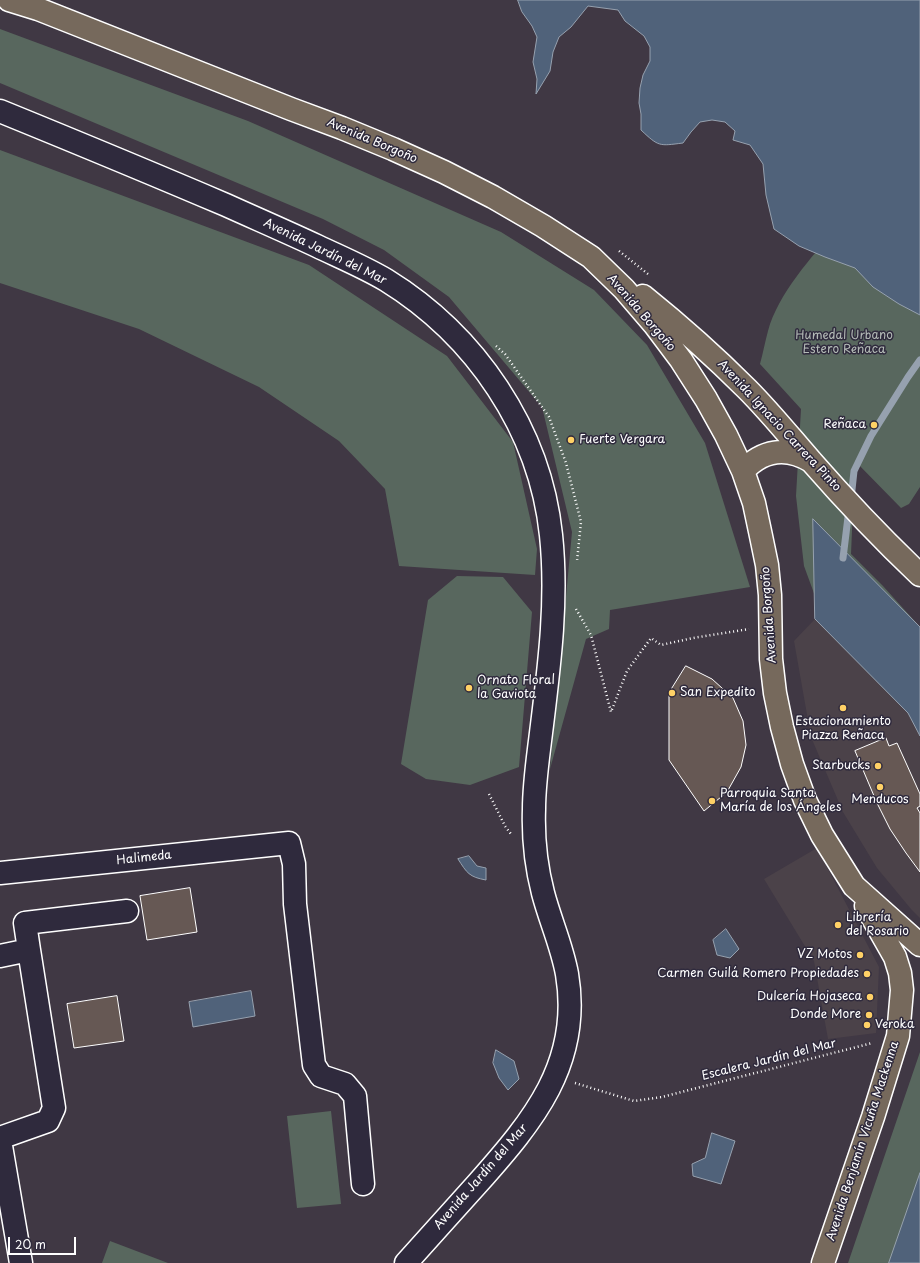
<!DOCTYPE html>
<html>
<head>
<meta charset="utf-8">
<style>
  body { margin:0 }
  #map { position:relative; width:920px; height:1263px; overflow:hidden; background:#403844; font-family:"Playpen Sans",sans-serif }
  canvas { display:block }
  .scale { position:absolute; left:8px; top:1237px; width:68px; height:18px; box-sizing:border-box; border:2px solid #fff; border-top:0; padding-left:5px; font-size:12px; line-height:14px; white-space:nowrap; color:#fff; -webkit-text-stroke:3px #2f2a3d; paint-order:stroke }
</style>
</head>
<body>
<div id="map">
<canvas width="920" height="1263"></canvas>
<div class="scale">20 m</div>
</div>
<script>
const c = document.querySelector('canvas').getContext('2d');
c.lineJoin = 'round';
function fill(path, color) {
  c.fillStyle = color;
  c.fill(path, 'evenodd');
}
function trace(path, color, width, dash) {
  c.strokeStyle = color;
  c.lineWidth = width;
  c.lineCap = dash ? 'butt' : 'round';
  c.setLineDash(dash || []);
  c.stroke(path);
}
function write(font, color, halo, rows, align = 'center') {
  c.font = font + ' "Playpen Sans",sans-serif';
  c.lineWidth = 3;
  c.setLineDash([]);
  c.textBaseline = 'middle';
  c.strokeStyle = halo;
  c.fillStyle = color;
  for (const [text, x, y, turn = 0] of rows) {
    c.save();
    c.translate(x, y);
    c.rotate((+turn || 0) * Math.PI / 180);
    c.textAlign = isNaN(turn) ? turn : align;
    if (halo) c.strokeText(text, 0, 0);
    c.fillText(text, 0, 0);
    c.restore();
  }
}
const built = new Path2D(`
  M815 619 908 713 920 736V918L911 909 877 868 843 812 811 737 794 641Z
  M817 848 879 967 876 1033 828 1039 814 961 764 879Z`);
const green = new Path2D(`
  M0 29 248 121 371 175 501 232 594 290 647 345 705 443 750 587 610 610 609 629 586 639 550 769 572 532 542 407 449 297 384 250 323 219 0 83Z
  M0 150 309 265 447 356 513 442 537 549 535 575 399 566 385 489 339 441 259 387 139 329 0 283Z
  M837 228 920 241V487L909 504 901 508 855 461 851 554 883 586 920 627V736L908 713 815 619V596L804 566 796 496 801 409 760 364C763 353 765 342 768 331 778 294 812 256 837 228Z
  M457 576 503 577 532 612 519 767 470 785 426 779 401 764 428 600Z
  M920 1052V1263H848Z
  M331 1111 341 1204 297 1208 287 1116Z
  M110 1241 168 1263H102Z`);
const water = new Path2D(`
  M518 0H920V315L899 304 873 287 855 268 825 257 799 246 774 229 766 195 763 164 750 145 733 140 735 131 725 122 712 120 700 122 691 132 683 143C659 146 659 147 641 130V114L639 103 640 88 643 75 650 61V47L644 36 625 21 618 10 588 6 571 27 559 37 553 52 550 71 536 94 537 79 533 62 537 37 532 26 522 12Z
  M813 519 920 627V736L908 713 815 619Z
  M469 856 477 866 486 868V880C469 877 467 873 458 859Z
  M726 929 739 949 730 958 717 955 713 940Z
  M251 991 255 1016 193 1027 189 1002Z
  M496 1050 514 1061 519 1079 508 1090 499 1078 493 1063Z
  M712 1133 735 1141 721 1184 693 1176 692 1164 705 1158Z
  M920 1173V1263H889Z`);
const stream = new Path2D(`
  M851 499 854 471 871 436 908 377 920 360
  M843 558 849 509`);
const building = new Path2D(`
  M686 666 712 679 733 698 743 721 746 745 741 767 727 792 704 811 669 760V693Z
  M886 738 889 746 897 743 920 794V806L917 808 920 813V872L906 853 890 829 877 803 855 751Z
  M190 888 197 932 147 940 140 896Z
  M117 996 124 1041 74 1048 67 1004Z`);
const path = new Path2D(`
  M619 251 648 274
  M496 346 505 354 549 417 566 463 581 522 577 561
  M576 609 591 635 611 712 627 671 651 638 661 645 693 638 749 629
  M489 794 505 826 511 834
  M575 1083 634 1101 662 1097 872 1043`);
const minor = new Path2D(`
  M0 111C76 142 151 173 226 205 257 219 287 232 317 246 340 257 364 267 386 280 475 335 540 429 551 535 558 601 549 668 541 733 538 758 534 784 534 809 533 837 536 866 543 893 550 920 562 946 567 974 582 1063 533 1121 478 1183 454 1210 430 1236 406 1263
  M0 873 289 843 294 864 295 904 314 1065 321 1076 345 1084 355 1096 363 1184
  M0 956 29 950 25 923 127 911
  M0 1138 48 1121 54 1108 29 950
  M0 1140 21 1263`);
const major = new Path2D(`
  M9 0 38 9 291 109 342 128 393 149 444 172 493 197 543 226 591 257 624 289 654 324 681 360 706 399 726 435 743 471 754 503 761 536 767 565 770 595 771 659 775 693 782 727 792 764 805 800 822 835 854 886 920 945
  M643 296C679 325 714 356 747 389 770 412 790 437 811 461 846 501 882 539 920 575
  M743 471C762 450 786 446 811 461
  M823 1263 873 1117 898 1036 902 990 900 973 895 957 866 906`);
const markers = [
  [874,425,4,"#ffd166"],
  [571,440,4,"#ffd166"],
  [469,688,4,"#ffd166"],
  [672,693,4,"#ffd166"],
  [843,708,4,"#ffd166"],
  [878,766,4,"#ffd166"],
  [880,787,4,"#ffd166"],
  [712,801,4,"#ffd166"],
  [838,925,4,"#ffd166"],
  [860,955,4,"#ffd166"],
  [867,974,4,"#ffd166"],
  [870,997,4,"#ffd166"],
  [869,1015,4,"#ffd166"],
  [867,1025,4,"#ffd166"]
];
const streetNames = [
  ["Avenida Borgoño",372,141,23],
  ["Avenida Jardín del Mar",325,252,26],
  ["Avenida Borgoño",641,313,49],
  ["Avenida Ignacio Carrera Pinto",779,426,47],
  ["Avenida Borgoño",769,615,-94],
  ["Halimeda",144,858,-6],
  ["Escalera Jardín del Mar",769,1060,-14],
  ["Avenida Benjamín Vicuña Mackenna",863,1141,-72],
  ["Avenida Jardín del Mar",481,1177,-49]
];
const parkNames = [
  ["Humedal Urbano",844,336],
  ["Estero Reñaca",844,350]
];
const poiNames = [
  ["Reñaca",866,425],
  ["Fuerte Vergara",579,440,"left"],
  ["Ornato Floral",477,681,"left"],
  ["la Gaviota",477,695,"left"],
  ["San Expedito",680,693,"left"],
  ["Estacionamiento",843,722,"center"],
  ["Piazza Reñaca",843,736,"center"],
  ["Starbucks",870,766],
  ["Parroquia Santa",720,794,"left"],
  ["María de los Ángeles",720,808,"left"],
  ["Menducos",880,800,"center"],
  ["Librería",846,918,"left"],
  ["del Rosario",846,932,"left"],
  ["VZ Motos",852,955],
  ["Carmen Guilá Romero Propiedades",859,974],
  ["Dulcería Hojaseca",862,997],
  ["Donde More",861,1015],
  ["Veroka",875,1025,"left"]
];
fill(built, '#4b4249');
fill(green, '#58675e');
fill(water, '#50627a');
trace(water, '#96a1af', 1);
trace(stream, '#96a1af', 7);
fill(building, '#665854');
trace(building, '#fff', 1);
trace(minor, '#fff', 25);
trace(major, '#fff', 25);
trace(path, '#fff', 2.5, [1, 3]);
trace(minor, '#2f2a3d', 22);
trace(major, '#76695c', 22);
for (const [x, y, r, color] of markers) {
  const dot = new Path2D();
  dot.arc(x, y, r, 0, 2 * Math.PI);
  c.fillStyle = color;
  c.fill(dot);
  trace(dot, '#2f2a3d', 1.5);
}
write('12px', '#fff', '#2f2a3d', streetNames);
write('12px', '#b4bbb7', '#2f2a3d', parkNames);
write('12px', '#fff', '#2f2a3d', poiNames, 'right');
</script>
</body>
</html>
